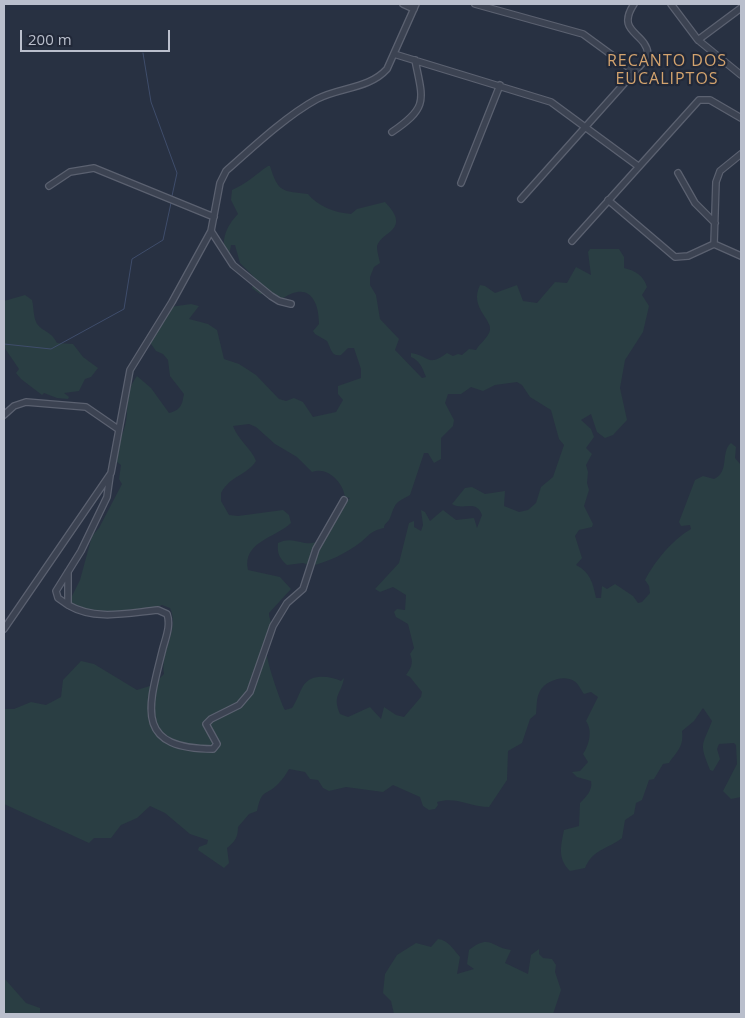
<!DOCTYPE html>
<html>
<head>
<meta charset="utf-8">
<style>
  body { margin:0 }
  #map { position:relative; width:745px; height:1018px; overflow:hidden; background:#283142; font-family:"Open Sans",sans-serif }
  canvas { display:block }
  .frame { position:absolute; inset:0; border:5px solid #babfcc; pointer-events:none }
  .scale { position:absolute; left:20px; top:30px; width:150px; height:22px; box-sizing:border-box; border:2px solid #babfcc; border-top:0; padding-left:6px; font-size:15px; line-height:18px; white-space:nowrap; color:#babfcc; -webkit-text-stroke:4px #212838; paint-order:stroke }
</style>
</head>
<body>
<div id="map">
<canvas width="745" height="1018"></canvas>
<div class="frame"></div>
<div class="scale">200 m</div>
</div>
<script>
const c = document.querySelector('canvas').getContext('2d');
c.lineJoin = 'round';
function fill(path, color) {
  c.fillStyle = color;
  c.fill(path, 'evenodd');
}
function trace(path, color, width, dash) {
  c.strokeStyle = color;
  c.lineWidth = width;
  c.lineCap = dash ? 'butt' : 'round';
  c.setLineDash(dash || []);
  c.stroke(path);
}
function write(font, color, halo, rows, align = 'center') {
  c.font = font + ' "Open Sans",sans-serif';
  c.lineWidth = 4.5;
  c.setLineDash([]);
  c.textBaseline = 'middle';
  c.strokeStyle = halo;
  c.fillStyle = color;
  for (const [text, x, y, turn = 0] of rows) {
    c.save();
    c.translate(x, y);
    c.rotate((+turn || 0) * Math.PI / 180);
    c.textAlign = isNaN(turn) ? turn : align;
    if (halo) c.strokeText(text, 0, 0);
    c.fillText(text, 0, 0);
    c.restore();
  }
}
const green = new Path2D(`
  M268 166H270C278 193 283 191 308 194 317 206 336 213 351 214L357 209 385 202C413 231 380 231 377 247 377 252 379 258 380 263L374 267 370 277V285L376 295 380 319 399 339 395 350 422 378 426 377C422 367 420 361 411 357V353C428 355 428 368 447 353L453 356 458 354 462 355 469 349 476 350C479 344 489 337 490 330 492 319 469 307 480 285L485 286 495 293 517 285 523 301 537 303 555 282 567 283 576 267 591 275 588 252 590 249H619L624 257V268C636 271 643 275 647 287L642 295 649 306 643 332 625 360 620 388 627 420 613 435 605 438 597 432 591 414 581 420 591 429 594 437 586 448 592 454 586 465 588 472 587 483 589 490 584 506 593 524 592 527 579 530 575 536 582 558 576 565C590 572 593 583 596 598H601L602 586 607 589 615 584 633 596 638 603 642 602 650 593 649 586 645 580C655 561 672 540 691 529L690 525 681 526 679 522 695 480 703 476 714 479C730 472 720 452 731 443L736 447 735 458 741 465V797L731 799 723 791 737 764 736 745 734 743 719 744 717 749 720 759 713 771 710 770C699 742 702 747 712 721L703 708 694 721 682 731C684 747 677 751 669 763L663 764 654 779 649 780 642 800 636 803 634 814 625 820 622 838C608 849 593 849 585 868L570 871C557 858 561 846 564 830L579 826 580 803C586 797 593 790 591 781L577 777 572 772 580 771 588 762 583 754C589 745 593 731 586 721L598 697 591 692 584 694C581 690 578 683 574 681 564 674 545 681 540 691 536 698 537 706 536 714L530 719 522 743 508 751 507 780 489 807C471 807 456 796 437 802L438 805 435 809 429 810 423 806 420 797 393 785 383 792 346 787 329 791 323 788 318 780 310 779 305 772 289 769C286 774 283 779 279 783 266 797 262 787 257 811L249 814 238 827C238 837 235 842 227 848L229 863 224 868 198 850 199 847 207 844 208 840 190 834 165 813 150 806 137 818 121 825 111 838H94L89 843 4 804V709H14L31 702 46 705 61 697 63 680 81 661 94 664 137 690 153 685 164 674C160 651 180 630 170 608L162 605C142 614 90 618 72 603L71 598 80 580 92 536 99 528 122 484 119 479 121 465 117 462C117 448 121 439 125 426 130 407 123 395 137 376L151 388 169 413C181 410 182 405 184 394L170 376 168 360 163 354 156 351 147 338 164 322 170 307 191 304 199 306 189 319 208 324 217 330 224 359 239 364 256 375 279 399 286 401 294 398 303 402 313 417 336 412 343 400 338 394V386L361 378V369L354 348H348L341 355C331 357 331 348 327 341L315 334 313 331 319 324C319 297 306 282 282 299L268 294H260L252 288 254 277 240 263 235 245H231L229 257C218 243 227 225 238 214L231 200 232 190C246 184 255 175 268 166ZM517 382 522 385 530 397 551 410 559 439 564 445 553 477 541 487 536 503 528 510 519 512 504 506 505 491 485 494 472 487 465 488 452 504C463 511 476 499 482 515L477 528 474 518 456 520 443 510 430 521 425 512 421 510 423 525 421 531 414 527V521L409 523 399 563 375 589 380 592 393 587 406 595 405 610 397 609 394 612 396 617 408 624 414 648 410 654C414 663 411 668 406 675L410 677 422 692 421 697 404 717 396 715 384 707 381 719 370 707 348 717 340 714C332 695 341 695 344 678L341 681C330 676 311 673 303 686 299 693 297 701 292 708L285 710C281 704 267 662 267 655 268 646 273 635 273 628 272 623 269 619 269 613L291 589 280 577 248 570C242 542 275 538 291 523L289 515 283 510 238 516 229 515 221 501V493C231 475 246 476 256 461 251 448 238 440 233 426L249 424 256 427 275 444 297 457 312 472C327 466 343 482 345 497L350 498 338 506C334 522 327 546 305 543 294 541 289 538 278 543 277 553 279 558 287 565L303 563 311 566C328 562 347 553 361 542 370 535 370 531 384 528 384 523 388 523 390 518 396 502 395 503 410 495L424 453H428L434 463 441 459V438L453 426 454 420 445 403 448 394H461L471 387 483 391 495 385Z
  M25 295 32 300C34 308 33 317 37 324 43 332 51 331 57 343L73 344 83 357 98 368 91 377 85 379 79 391 64 393 69 397 68 399 57 398 44 393 42 395 21 379 16 373 19 369 4 347V301Z
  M438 939C448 940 454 950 460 957L457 974 474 969 467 964 469 950C490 933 492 948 511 950L505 963 528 974 531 955 539 949V954L543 958 552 959 556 965 555 972 561 990 553 1014H394L391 1001 383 993 385 974 397 955 416 943 431 947Z
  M4 978 26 1003 40 1008V1014H4Z`);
const stream = new Path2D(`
  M143 53 151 102 177 173 172 196
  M4 344 51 349 124 309 132 259 163 240 171 203`);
const minor = new Path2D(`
  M403 4 414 9
  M475 4 583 34 635 72
  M671 4 698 40 741 75
  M698 40 741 8
  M394 54 551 102 638 166
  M392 132C429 107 423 100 415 60
  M678 173 695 203 715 223
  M461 183 500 85
  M49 186 70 172 94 168 214 217
  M521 199 647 58 648 54C646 32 615 33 634 4
  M608 200 675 257 688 256 714 244
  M211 231 233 265 271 296 279 301 291 304
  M572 241 699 100H710L741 118
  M714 244 716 182 720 171 741 154
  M714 244 741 256
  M4 415 14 406 26 402 86 407 118 429
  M68 572V605C96 621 127 613 158 610L167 614C171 625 166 637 163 648 149 705 132 749 213 749L217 744 206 724 211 719 239 705 250 692 273 626 287 603 303 589 316 549 344 500
  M68 605 58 598 56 591 81 551 107 497 110 476
  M4 629 111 473 130 370 172 302 211 231 220 183 226 171C253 147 286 116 317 99 340 87 369 89 387 69L416 4`);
const neighbourhoodNames = [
  ["RECANTO DOS",667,61],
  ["EUCALIPTOS",667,79]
];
fill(green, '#2a3e43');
trace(stream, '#3f4d6b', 1);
trace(minor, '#5b6170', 8);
trace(minor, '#3c4352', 5.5);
c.letterSpacing = '1px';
write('16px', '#d3a36e', '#212838', neighbourhoodNames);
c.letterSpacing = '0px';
</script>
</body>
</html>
